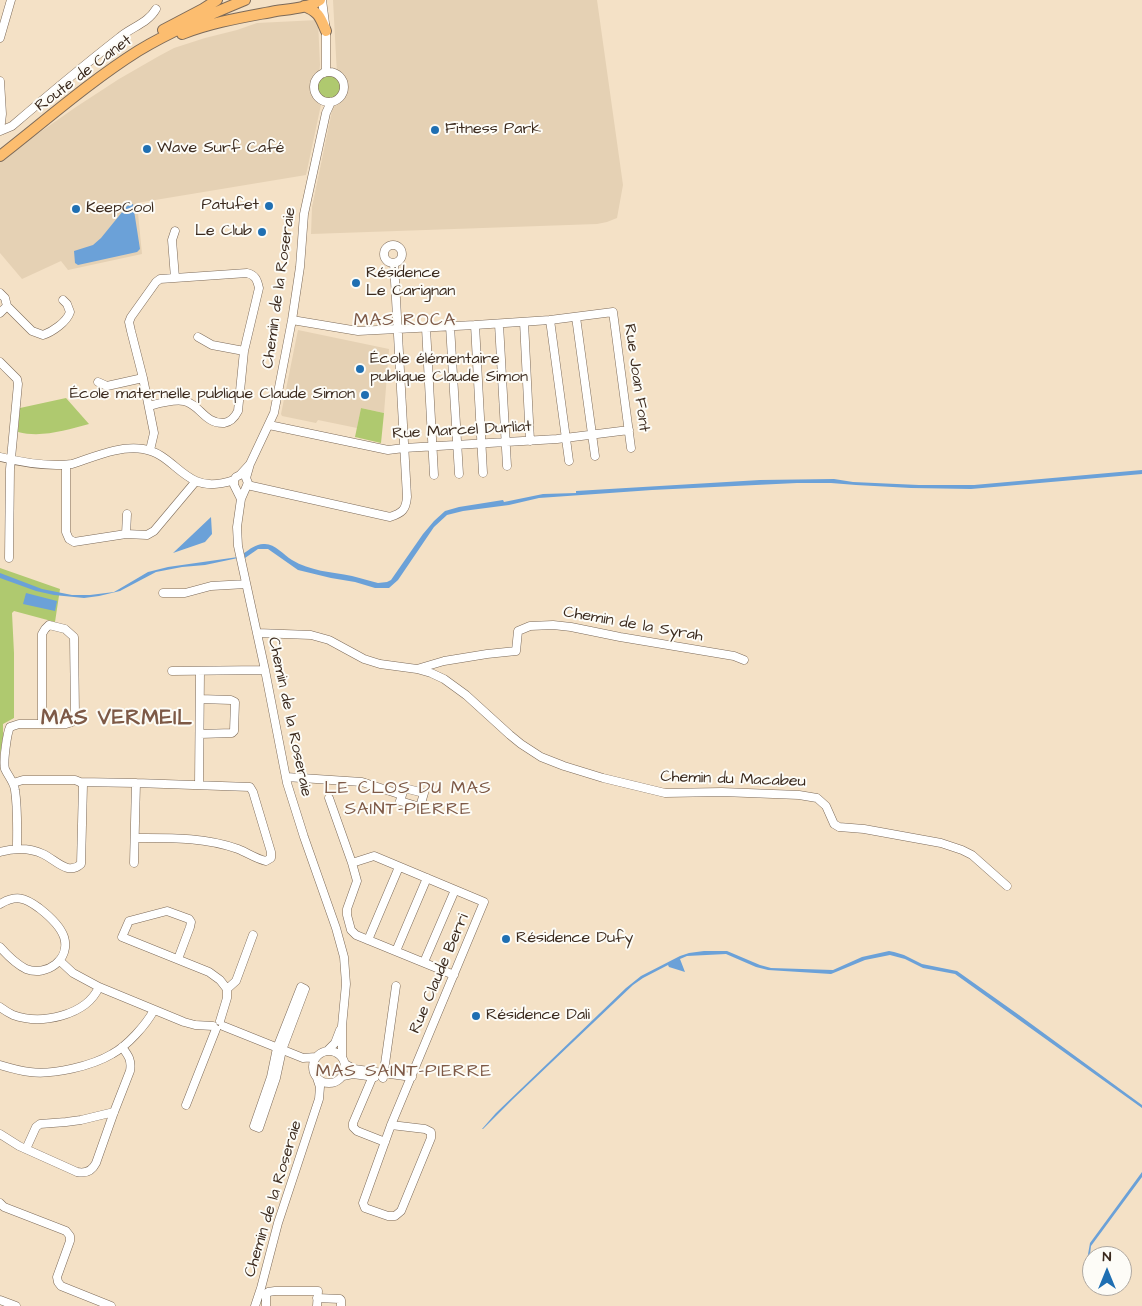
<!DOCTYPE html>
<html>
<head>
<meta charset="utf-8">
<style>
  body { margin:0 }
  #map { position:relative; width:1142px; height:1306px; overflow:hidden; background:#f4e1c6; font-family:"Architects Daughter",sans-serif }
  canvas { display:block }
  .north { position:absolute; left:1082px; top:1246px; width:50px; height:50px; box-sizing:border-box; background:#fdfcf7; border:1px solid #afa8a0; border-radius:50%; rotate:0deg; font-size:14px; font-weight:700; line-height:20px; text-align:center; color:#3b2a1e }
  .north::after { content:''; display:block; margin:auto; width:18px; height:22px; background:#1f6fb2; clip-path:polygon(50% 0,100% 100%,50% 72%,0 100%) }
</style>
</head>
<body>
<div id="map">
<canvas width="1142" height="1306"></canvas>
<div class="north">N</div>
</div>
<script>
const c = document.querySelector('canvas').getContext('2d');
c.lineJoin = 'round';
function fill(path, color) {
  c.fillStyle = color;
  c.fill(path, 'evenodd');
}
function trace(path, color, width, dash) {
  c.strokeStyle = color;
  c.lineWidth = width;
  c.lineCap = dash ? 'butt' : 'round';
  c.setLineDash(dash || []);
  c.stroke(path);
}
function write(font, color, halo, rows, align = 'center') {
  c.font = font + ' "Architects Daughter",sans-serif';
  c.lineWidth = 4;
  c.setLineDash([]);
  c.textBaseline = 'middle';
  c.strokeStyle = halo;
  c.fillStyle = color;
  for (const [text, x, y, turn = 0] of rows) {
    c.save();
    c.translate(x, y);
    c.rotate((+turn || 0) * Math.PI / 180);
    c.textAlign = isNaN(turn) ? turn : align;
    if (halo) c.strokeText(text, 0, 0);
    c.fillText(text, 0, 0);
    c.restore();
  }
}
const built = new Path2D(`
  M333 0H597L623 185 617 218 607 222 597 224 311 234 312 207 334 101 339 99 344 91 341 78 337 75Z
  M318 20 320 65 319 76 316 79 318 97 322 100 306 175 137 203 142 254 68 270 61 261 22 279 0 253V160L76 107 119 79 159 56 174 48 205 38 237 30 257 23Z
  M298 330 389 349 384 413 361 408 357 428 318 420 316 423 282 416 281 414Z`);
const green = new Path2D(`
  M314 87a15 15 0 1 1 30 0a15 15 0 1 1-30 0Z
  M66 398 89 424C66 430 42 438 18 432L20 408Z
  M361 408 384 413 381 443 355 437Z
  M0 568 60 589 55 622 14 611 12 613 14 653V718L3 724V736L0 755Z`);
const water = new Path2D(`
  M133 204 140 249 137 252 78 265 75 263 74 251 93 245 101 238 127 206Z
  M1142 470V474L971 489 911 488 856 485 831 483H797L652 490 539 498 509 505 463 511 447 515 434 527 398 580 389 588H375L355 582 331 578 298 570 268 549H258L245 558 244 553C250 549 257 543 265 544 275 544 284 555 292 560 310 571 331 572 352 576 361 578 369 581 378 583L387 582 391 580 423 534 434 521 445 511 459 507 503 500 504 502 543 494 576 493V491L760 480 834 479 853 482 919 485H974Z
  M211 517 212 534 205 542 173 553Z
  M238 557V558L205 565 182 567 156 572 120 591 99 596 84 598 54 595 36 591 0 578V573L42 589 72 595H90L114 592 148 572 168 567Z
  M26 593 57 601 55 611 23 604Z
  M704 951H727L760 965 771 968 833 970 862 957 889 951 894 952 904 955 922 964 957 971 1019 1015 1142 1105V1108L955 974 923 968 905 959 890 955 865 960 831 974 768 970 756 967 726 954 687 956 680 959 685 972 669 967 668 965 643 978 633 985 513 1099 483 1129H482L496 1113 626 988 641 976 680 956 689 953Z
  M1142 1172V1177L1091 1246 1089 1263 1087 1260 1090 1243Z`);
const minor = new Path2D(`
  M322 0 326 31V69L324 73
  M0 38 11 0
  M314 87a15 15 0 1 1 30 0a15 15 0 1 1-30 0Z
  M0 81 2 114 0 131
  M0 131 12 126C47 96 83 66 120 37 132 27 148 23 156 9
  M175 231 172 240 175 278
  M384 254a9 9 0 1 1 18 0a9 9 0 1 1-18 0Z
  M0 293 5 298 7 306 0 313
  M7 306 32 331 43 335C52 332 67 322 70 312L67 304 63 300
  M576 317 595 456
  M292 320 358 331 475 325 550 320 613 312 631 448
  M550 320 569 461
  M524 322 530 441
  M499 324 507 466
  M475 325 483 473
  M450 326 459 474
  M426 328 434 475
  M198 337 212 345 244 351
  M0 362 17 379 18 384 10 469 9 558
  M98 382 107 386 143 378
  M149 406C160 403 173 399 184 401 200 404 204 424 224 423 231 422 235 417 238 411L244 351 259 288C257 279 255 275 247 273L160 279 156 282 131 317 129 322 131 331 143 378 154 433 150 450
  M269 425 388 450 404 448 557 439 629 430
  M0 457C24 463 47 467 72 464 94 457 120 445 143 449 167 453 176 472 196 481 207 486 222 484 234 480
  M250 464 246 478 248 483 241 499 237 527 238 546 265 670 287 783 304 837 336 928 344 957 346 984 342 1026V1057
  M66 465V532L69 539 74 542 126 534 147 535 154 531 196 481
  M247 485 390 517C402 513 406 510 407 497L394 263
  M241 499 234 485V480L236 477 240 475 250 464 274 413 292 320 300 267 304 214 326 113 331 102
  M126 534 127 514
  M163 593H185L211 586 246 584
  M257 633 311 635 329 640 364 659 380 664 417 669 431 673 444 679 466 695 510 735 521 744 541 757 564 766 603 778 665 793 722 792 799 795 817 798 826 806 834 824 839 827 864 829 941 843 962 850 972 855 1007 886
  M417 669 444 661 487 654 516 651 518 631 530 626 553 625 571 627 620 637 734 656 744 660
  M172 671 265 670
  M200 734 232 733 234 731 235 702 231 700 200 699
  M286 777 362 782 402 795
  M80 782 136 783 250 787 253 792 271 852V858L266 861C256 859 248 853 238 849 204 837 170 838 135 838
  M199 785 200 671
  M404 788 424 793 420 807 400 801Z
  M329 798 352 863 357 881 347 909V915L351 930 356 935 454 975
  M17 849C17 830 18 810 15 790 14 782 8 776 5 769 3 762 7 733 10 727L19 724H66L72 722 75 715 74 637 65 629 49 625 45 629 42 634V724
  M0 852C14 848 30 848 43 854 56 860 68 876 81 864L83 785 80 782 75 780H23L13 783
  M134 863 136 783
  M352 863 374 856 484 902 391 1125 363 1203 365 1208 388 1216H395L401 1211 431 1138V1132L425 1129 391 1125
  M0 904C16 895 24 897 39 908 48 915 60 925 64 937 71 959 47 977 26 969 16 964 7 955 0 947
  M368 940 399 867
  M396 951 427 878
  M178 959 190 927 191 922 189 919 167 911 129 921 122 937 209 972 220 980 227 989
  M60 961 73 973 99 987 184 1022 195 1025 213 1026
  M424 962 455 890
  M301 987 305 989 282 1050 276 1078 259 1128 254 1126 271 1077 277 1048Z
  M0 1007C4 1010 9 1013 13 1015 41 1025 86 1016 99 987
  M220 1021 227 998V989L236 981 253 935
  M223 1026 303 1058 316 1057
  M313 1067a16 16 0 1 1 32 0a16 16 0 1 1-32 0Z
  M327 1051 335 1043 340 1030
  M345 1064 354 1069 412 1077
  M0 1065C10 1068 20 1071 30 1072 53 1075 92 1066 112 1054 127 1046 146 1025 154 1010
  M343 1076 353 1074 375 1077
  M373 1076 353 1123V1127L357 1131 385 1142
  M383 1078 396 986
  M186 1105 216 1029
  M0 1134 19 1146 77 1172C86 1174 92 1171 96 1163L114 1112 130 1071C132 1060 128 1055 122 1047
  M26 1149 36 1127 40 1124 66 1122 81 1120 114 1112
  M0 1203 4 1207 66 1231 70 1236V1241L57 1277 58 1282 61 1286 111 1306
  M317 1298 340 1299 341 1300V1306
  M0 1300 16 1306
  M255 1306 261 1288 278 1223 319 1099 320 1087 317 1078
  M266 1306V1296L268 1292 275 1291H318L317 1306`);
const major = new Path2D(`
  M304 6C319 12 320 17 326 31
  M163 30 203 9 217 0
  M182 34C212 22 245 17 276 11 290 9 309 8 320 0
  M0 156C45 121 89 82 138 51 171 31 209 15 245 0`);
const markers = [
  [435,130,5,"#1f6fb2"],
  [147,149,5,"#1f6fb2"],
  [269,206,5,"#1f6fb2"],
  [76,209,5,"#1f6fb2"],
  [262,232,5,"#1f6fb2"],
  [356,283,5,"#1f6fb2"],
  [360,369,5,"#1f6fb2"],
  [365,395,5,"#1f6fb2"],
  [506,939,5,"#1f6fb2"],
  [476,1016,5,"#1f6fb2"]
];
const streetNames = [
  ["Route de Canet",84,74,-37],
  ["Chemin de la Roseraie",280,288,-82],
  ["Rue Joan Font",636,378,82],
  ["Rue Marcel Durliat",462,431,-3],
  ["Chemin de la Syrah",633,625,10],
  ["Chemin de la Roseraie",289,717,78],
  ["Chemin du Macabeu",733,780,2],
  ["Rue Claude Berri",440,974,-67],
  ["Chemin de la Roseraie",274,1199,-73]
];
const poiNames = [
  ["Fitness Park",445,130],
  ["Wave Surf Café",157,149],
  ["Patufet",259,206,"right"],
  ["KeepCool",86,209],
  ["Le Club",252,232,"right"],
  ["Résidence",366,274],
  ["Le Carignan",366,292],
  ["École élémentaire",370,360],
  ["publique Claude Simon",370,378],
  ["École maternelle publique Claude Simon",355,395,"right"],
  ["Résidence Dufy",516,939],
  ["Résidence Dali",486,1016]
];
const neighbourhoodNames = [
  ["MAS ROCA",405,321],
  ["LE CLOS DU MAS",408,789],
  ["SAINT-PIERRE",408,810],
  ["MAS SAINT-PIERRE",404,1072]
];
const districtNames = [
  ["MAS VERMEIL",117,720]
];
fill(built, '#e5d1b4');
fill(green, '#afc96f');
fill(water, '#6ba1d8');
trace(minor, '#7c6a59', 9);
trace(major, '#7c6a59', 12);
trace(minor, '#fff', 8);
trace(major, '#fcbd6f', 10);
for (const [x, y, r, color] of markers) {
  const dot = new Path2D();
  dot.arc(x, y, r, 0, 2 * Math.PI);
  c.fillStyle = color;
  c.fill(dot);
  trace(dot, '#fdfcf7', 2);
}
write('16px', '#3b2a1e', '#fdfcf7', streetNames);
write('16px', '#3b2a1e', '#fdfcf7', poiNames, 'left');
c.letterSpacing = '1px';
write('18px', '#7d5946', '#fdfcf7', neighbourhoodNames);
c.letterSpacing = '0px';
c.letterSpacing = '1px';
write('bold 21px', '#7d5946', '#fdfcf7', districtNames);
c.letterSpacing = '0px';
</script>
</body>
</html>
